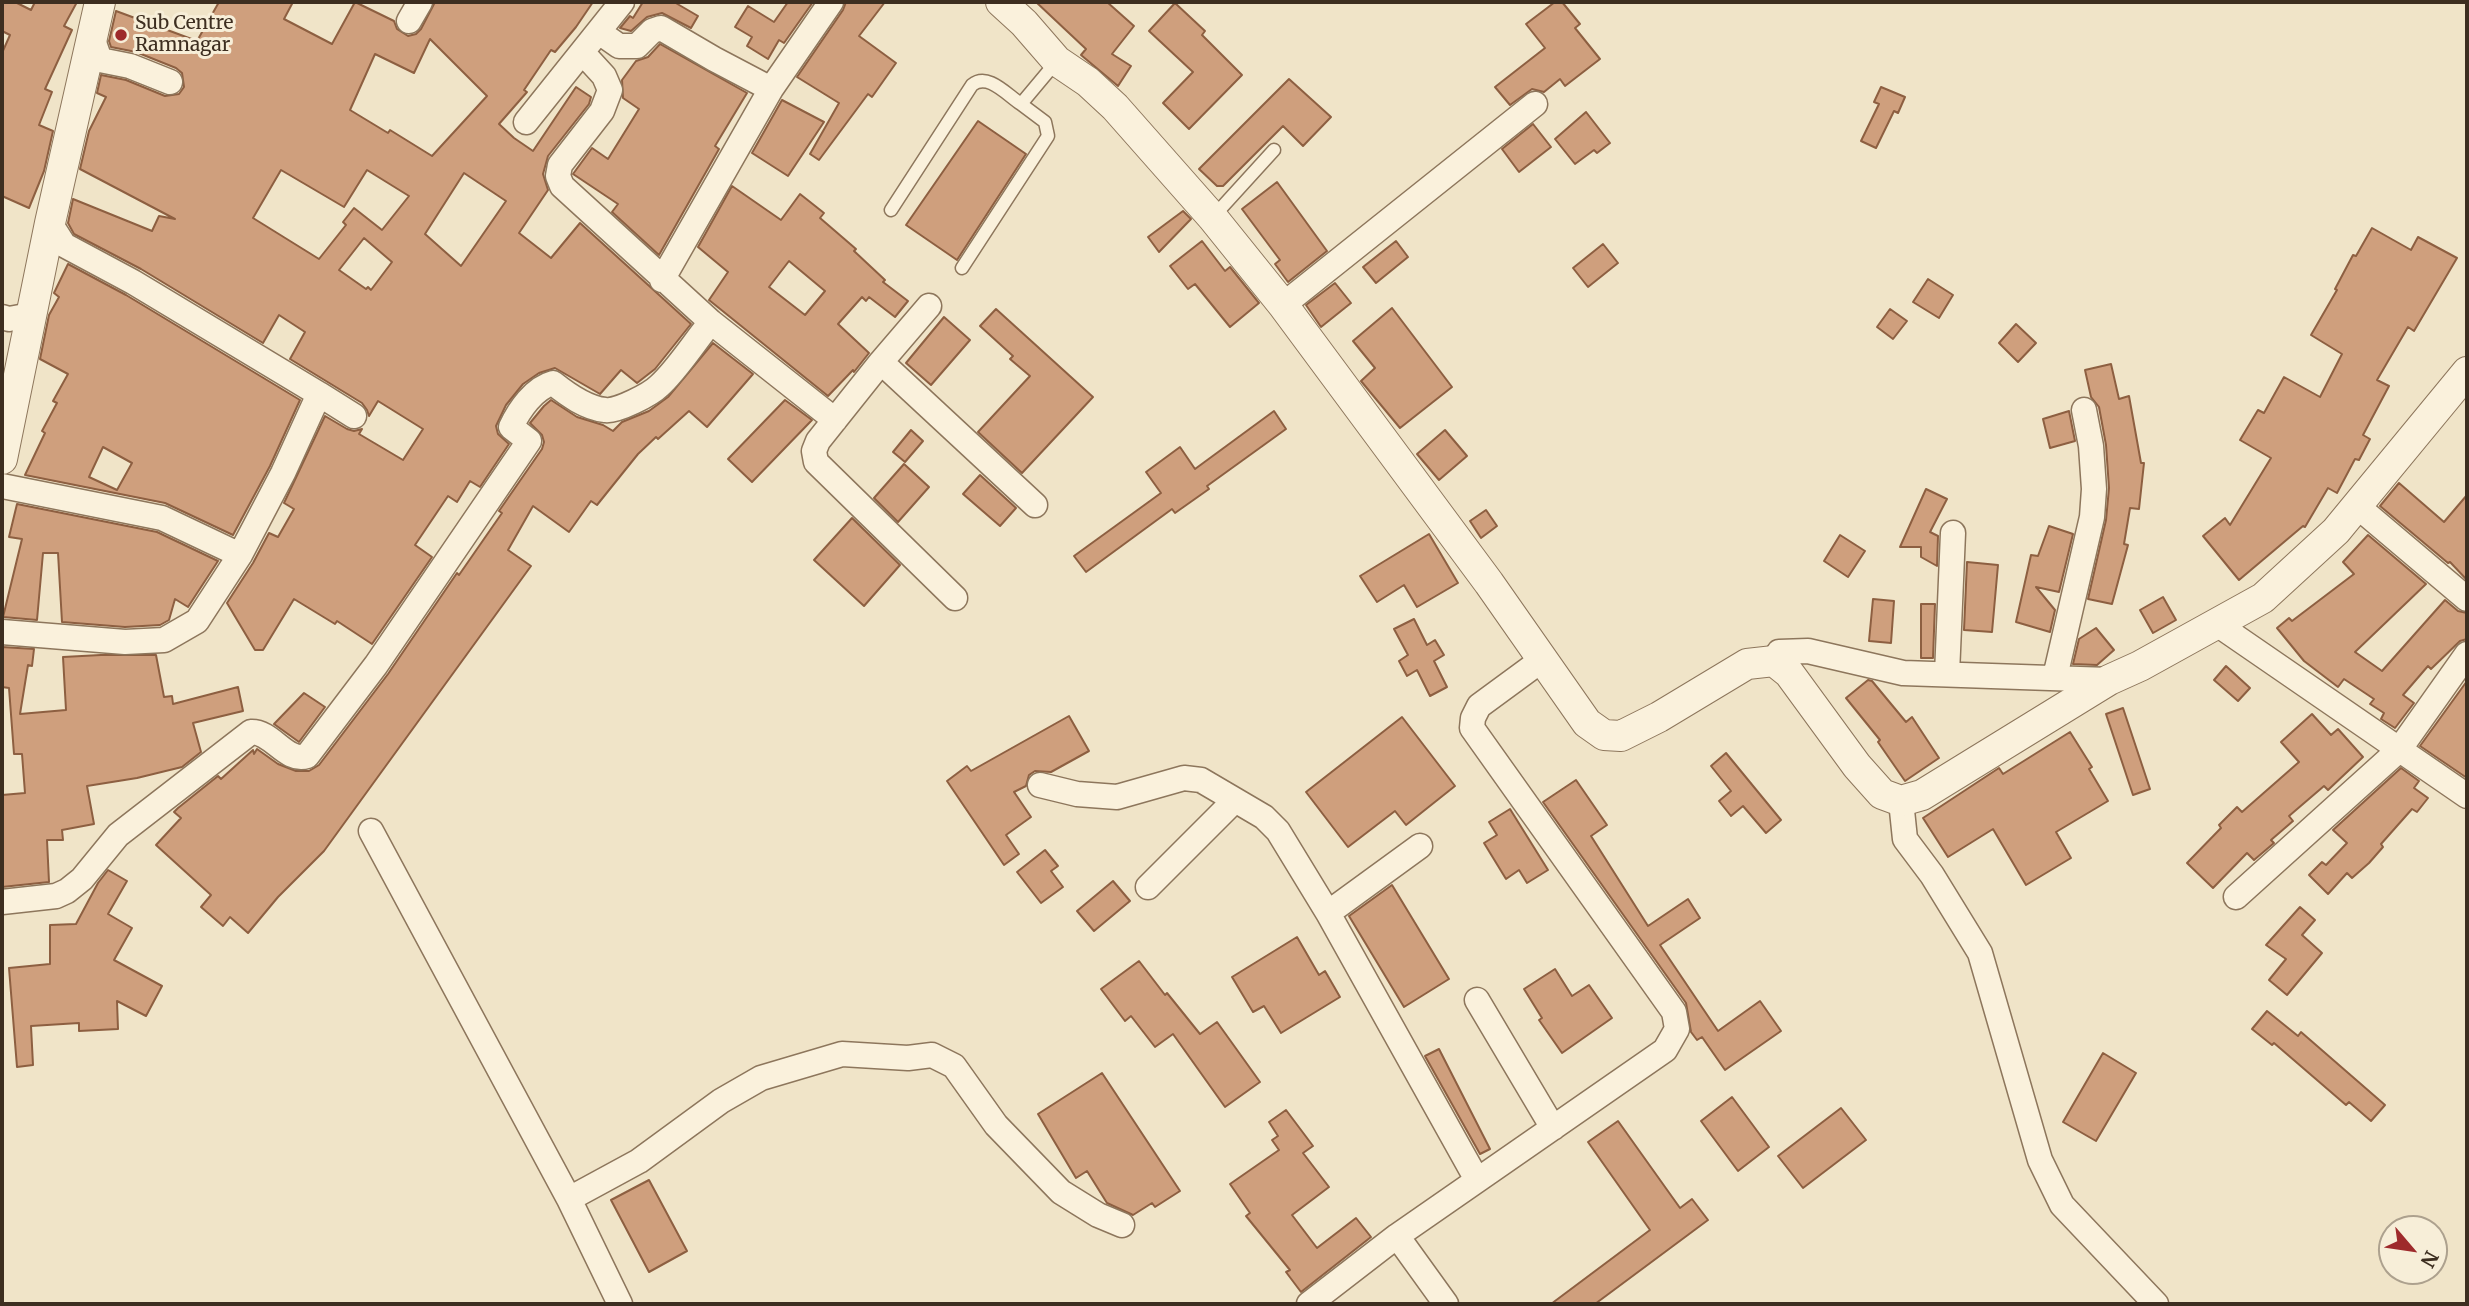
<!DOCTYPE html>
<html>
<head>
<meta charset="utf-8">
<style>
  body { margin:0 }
  #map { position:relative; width:2469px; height:1306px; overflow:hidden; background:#f0e4c8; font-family:Merriweather,serif }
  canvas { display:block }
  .frame { position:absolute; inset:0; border:4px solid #3d2e20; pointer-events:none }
  .north { position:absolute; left:2378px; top:1215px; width:70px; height:70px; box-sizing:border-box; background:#f7eed8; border:2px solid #ada18e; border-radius:50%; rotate:119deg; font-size:19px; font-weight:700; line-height:28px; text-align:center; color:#3d2e20 }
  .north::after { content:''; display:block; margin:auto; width:24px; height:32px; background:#9e2a2b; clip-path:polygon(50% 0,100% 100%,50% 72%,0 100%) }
</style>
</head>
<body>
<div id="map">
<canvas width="2469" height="1306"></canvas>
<div class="frame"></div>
<div class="north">N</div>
</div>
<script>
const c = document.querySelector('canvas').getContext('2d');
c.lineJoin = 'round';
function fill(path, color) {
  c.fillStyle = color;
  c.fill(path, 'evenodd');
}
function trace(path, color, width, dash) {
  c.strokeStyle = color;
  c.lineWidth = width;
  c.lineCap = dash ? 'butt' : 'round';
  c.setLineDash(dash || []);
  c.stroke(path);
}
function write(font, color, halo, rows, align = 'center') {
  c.font = font + ' Merriweather,serif';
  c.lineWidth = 6;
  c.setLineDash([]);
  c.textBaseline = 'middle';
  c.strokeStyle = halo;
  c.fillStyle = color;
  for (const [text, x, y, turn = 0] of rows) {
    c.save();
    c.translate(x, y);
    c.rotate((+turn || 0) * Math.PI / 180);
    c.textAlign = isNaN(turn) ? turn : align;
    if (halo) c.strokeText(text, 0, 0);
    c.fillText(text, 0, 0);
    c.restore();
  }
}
const building = new Path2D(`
  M2 2H15L31 10 35 2H77L64 26 72 30 45 89 52 92 39 125 53 131 44 171 29 208 2 196V53L10 35 2 31Z
  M219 2H293L284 19 332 44 355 2 394 21 397 29 408 36 416 34 421 29 435 2H593L576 27 555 52 551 50 524 90 527 92 499 124 514 138 533 151 576 87 591 97 589 104 548 156 543 174 548 190 519 233 551 258 580 223 691 324 655 369 637 383 621 370 600 394 555 368 539 373 523 384 506 405 496 426 498 434 509 444 480 487 470 481 457 502 448 496 415 545 432 557 372 644 337 621 335 624 294 599 263 650H255L227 603 253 563 269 533 278 537 294 509 284 503 325 416 347 429 354 431 362 429 359 434 403 460 423 429 378 401 369 416 367 410 362 403 290 359 305 332 279 315 263 343 141 269 74 234 68 223 73 199 152 231 159 216 175 219 80 169 89 131 106 97 97 93 101 75 126 80 165 96 179 94 184 87 182 73 176 68 136 52 111 47 109 41 116 11 197 41ZM430 39 487 96 432 156 390 130 388 133 350 110 375 54 414 73ZM281 170 344 207 367 170 409 196 382 230 354 208 343 222 346 225 319 259 253 218ZM464 173 506 201 461 266 425 234ZM364 238 392 262 371 290 368 287 366 289 339 270Z
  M643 2H674L698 16 691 28 662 13 647 17 631 31 620 28 630 16 633 18Z
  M788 2H813L784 43 779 40 768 59 747 46 752 37 735 27 748 6 774 22Z
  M846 2H885L859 36 896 63 872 97 868 94 819 160 810 154 839 103 797 77 843 10Z
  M1036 2H1107L1134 26 1112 54 1131 66 1118 86 1081 55 1086 49Z
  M1555 2H1562L1580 24 1575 28 1600 59 1565 86 1560 79 1544 92 1532 89 1510 105 1495 87 1545 48 1526 24Z
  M1175 3 1205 31 1202 35 1242 75 1189 129 1163 103 1193 72 1149 31Z
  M660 44 747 93 715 146 719 149 659 255 612 212 618 204 573 174 592 148 608 159 639 109 623 98 622 80 636 61 648 57Z
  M1289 79 1331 117 1303 146 1283 126 1223 186H1217L1199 169Z
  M1881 87 1905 97 1898 113 1894 111 1876 148 1861 141 1879 104 1874 102Z
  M782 100 824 122 788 176 752 153Z
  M1586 112 1610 143 1597 153 1594 150 1575 164 1555 139Z
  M978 121 1026 154 957 260 906 225Z
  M1533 124 1551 147 1519 172 1502 149Z
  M1277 182 1327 251 1288 282 1275 264 1280 260 1242 209Z
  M732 186 781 220 800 194 824 213 820 218 856 249 854 251 885 280 883 282 908 301 895 317 869 297 866 301 862 297 838 324 869 353 854 372 853 370 828 396 709 300 728 272 698 247ZM789 261 825 291 805 315 769 287Z
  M1183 211 1191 219 1159 252 1148 237Z
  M2372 228 2411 250 2418 237 2457 258 2414 331 2408 327 2377 380 2389 386 2363 435 2370 439 2359 460 2355 459 2337 493 2328 488 2305 527 2303 526 2239 580 2203 536 2225 518 2230 525 2271 458 2240 440 2258 410 2264 413 2284 377 2320 397 2342 354 2311 335 2337 290 2335 289 2353 255 2356 256Z
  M1202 241 1225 271 1230 267 1259 303 1230 327 1195 284 1188 289 1170 266Z
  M1396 241 1408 257 1376 283 1363 267Z
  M1603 244 1618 263 1588 287 1573 268Z
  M68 264 126 295 300 400 270 466 233 535 165 503 25 475 45 433 42 431 57 403 53 401 68 374 40 359 49 315 59 297 54 293ZM103 447 132 463 117 490 89 477Z
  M1928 279 1953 295 1939 318 1913 302Z
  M1335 283 1351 303 1321 327 1306 305Z
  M1392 308 1452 387 1400 428 1361 381 1375 368 1353 341Z
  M996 309 1093 397 1022 473 978 432 1030 376 1010 359 1013 356 980 326Z
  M1890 309 1907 321 1893 339 1877 327Z
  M944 317 970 340 931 385 906 363Z
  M2016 324 2036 343 2018 362 1999 343Z
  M713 343 753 374 707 427 689 411 658 439 656 437 638 454 597 505 591 501 569 532 533 506 508 550 531 566 324 851 278 897 248 933 230 917 223 926 201 907 211 895 156 845 181 818 174 812 178 808 218 776 221 779 253 750 254 754 257 749 278 764 296 771H309L319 765 388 674 457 573 459 575 502 513 499 511 542 449 544 442 542 435 530 423 544 406 551 400 577 417 603 425 613 431 622 422 649 411 668 397Z
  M2111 364 2119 399 2129 396 2141 463H2144L2139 509 2130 508 2124 544 2128 545 2112 604 2088 599 2106 520 2109 488 2106 445 2099 407 2091 397 2085 370Z
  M785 400 812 420 752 482 728 459Z
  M1274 411 1286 429 1207 486 1209 489 1175 513 1172 509 1086 572 1074 556 1161 493 1146 472 1180 447 1195 469Z
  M2069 411 2075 441 2050 448 2043 419Z
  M911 430 923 441 905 462 893 452Z
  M1445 430 1467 456 1439 480 1417 454Z
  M904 464 929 487 898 522 874 498Z
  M980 475 1016 508 1000 526 963 494Z
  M2399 483 2444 522 2467 495V580L2450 562 2448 563 2380 506Z
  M1926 489 1947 499 1930 532 1938 536 1937 566 1921 557V547H1900Z
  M17 504 157 532 218 561 188 607 175 599 169 620 160 625 125 627 62 622 58 553H43L37 620 3 617 22 539 9 537Z
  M1486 510 1497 526 1481 538 1470 521Z
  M852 518 900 565 864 606 814 560Z
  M2049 526 2073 534 2059 592 2036 587 2055 610 2050 632 2016 622 2031 555 2038 556Z
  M1429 534 1458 583 1417 607 1404 585 1377 602 1360 576Z
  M1840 535 1865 551 1848 577 1824 561Z
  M2368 535 2426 584 2355 652 2382 671 2445 600 2458 611 2467 613V639L2460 641 2431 669 2428 666 2403 695 2414 703 2395 728 2381 719 2384 713 2370 704 2374 699 2344 679 2338 687 2304 661 2277 628 2289 618 2292 621 2354 574 2343 562Z
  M1967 562 1998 565 1992 632 1964 630Z
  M2163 597 2176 620 2153 633 2140 610Z
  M1873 599 1894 601 1891 643 1869 641Z
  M1921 604H1935L1933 658H1921Z
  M1414 619 1427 645 1435 640 1444 655 1434 661 1447 687 1430 696 1417 670 1407 676 1399 661 1408 655 1394 629Z
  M2096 628 2114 650 2097 665 2073 664 2079 639Z
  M2 647 34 649 32 666 28 665 20 714 66 710 63 657 101 655H156L164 697 172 696 173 704 238 687 243 711 193 723 201 752 182 767 137 778 87 786 94 824 62 830 63 840H47L49 882 2 887V795L25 793 22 754H14L9 688 2 687Z
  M2226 666 2250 688 2238 701 2214 680Z
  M1868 680 1872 681 1906 722 1912 717 1939 758 1905 781 1878 742 1880 740 1846 698Z
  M2467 681V778L2420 746Z
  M304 693 325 707 299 742 274 724Z
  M2123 708 2150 789 2133 795 2106 714Z
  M2312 714 2331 735 2338 729 2363 757 2328 790 2324 786 2289 816 2293 821 2271 840 2274 843 2254 860 2247 853 2213 888 2187 863 2221 828 2219 825 2237 807 2242 812 2299 762 2281 742Z
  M1069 716 1089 751 1051 772 1035 771 1029 775 1026 786 1014 792 1031 817 1006 835 1019 854 1004 865 947 781 967 766 971 771Z
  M1402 717 1455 786 1406 825 1395 811 1348 847 1306 792Z
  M2070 732 2092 767 2089 769 2108 801 2056 832 2071 858 2026 885 1993 829 1948 857 1923 818 1999 768 2003 774Z
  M1726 753 1781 820 1766 833 1743 806 1731 816 1719 801 1731 791 1711 766Z
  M2401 768 2419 781 2414 788 2428 798 2417 812 2412 809 2381 844 2383 847 2369 863 2352 878 2347 873 2328 894 2309 875 2322 862 2326 865 2347 843 2333 830Z
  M1576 780 1607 825 1591 836 1648 926 1688 899 1700 918 1660 945 1718 1031 1760 1001 1781 1031 1725 1070 1702 1037 1697 1040 1691 1032 1686 1003 1543 802Z
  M1510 809 1548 870 1527 883 1519 870 1506 879 1484 843 1497 835 1489 822Z
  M1045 850 1058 866 1051 871 1063 887 1041 903 1017 872Z
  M108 870 127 881 108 914 132 928 114 960 162 986 146 1016 117 1001 118 1029 79 1031V1023L31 1026 33 1065 17 1067 9 968 50 964V925L76 924 98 883Z
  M1113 881 1130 901 1094 931 1077 911Z
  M1392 885 1449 979 1404 1007 1349 916Z
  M2300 907 2315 920 2302 935 2322 953 2287 995 2269 980 2286 959 2266 945Z
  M1297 937 1319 975 1325 971 1340 997 1281 1033 1264 1006 1253 1012 1232 977Z
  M1139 961 1165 995 1167 993 1200 1034 1217 1022 1260 1082 1225 1107 1173 1034 1155 1047 1131 1016 1125 1021 1101 989Z
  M1555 969 1572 996 1589 985 1612 1018 1562 1053 1539 1020 1542 1018 1524 989Z
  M2267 1011 2298 1036 2301 1032 2385 1105 2371 1121 2349 1102 2346 1105 2274 1043 2272 1045 2252 1029Z
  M1439 1049 1490 1149 1480 1154 1425 1056Z
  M2103 1053 2136 1073 2096 1141 2063 1122Z
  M1102 1073 1180 1191 1155 1207 1152 1203 1133 1215 1107 1203 1087 1171 1076 1178 1038 1114Z
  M1732 1097 1769 1147 1738 1171 1701 1121Z
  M1841 1108 1866 1140 1803 1188 1778 1156Z
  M1286 1110 1313 1146 1303 1153 1329 1187 1292 1215 1317 1248 1356 1218 1371 1237 1301 1292 1286 1272 1290 1270 1246 1216 1250 1213 1230 1184 1279 1150 1272 1140 1278 1136 1269 1122Z
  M1618 1121 1680 1208 1692 1199 1708 1220 1595 1304H1551L1650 1230 1588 1142Z
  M649 1180 687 1251 649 1272 611 1200Z`);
const service = new Path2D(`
  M891 210 972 85C988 72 1007 95 1021 104
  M1213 217 1274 150
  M962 268 1048 136 1045 122 1021 104 1057 61`);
const minor = new Path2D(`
  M409 21 420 2
  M599 32 619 46H637L652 31 661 28 714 59 771 89
  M92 37 100 60 130 66 170 82
  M582 52 604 76 610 90 602 111 560 165 558 176 562 186 711 322 835 420
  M526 122 622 2
  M662 280 771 89 831 2
  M1283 305 1535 104
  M2 317 9 319 31 315
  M881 362 929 306
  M319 394 354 416
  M2 486 162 518 240 555
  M2357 506 2467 599
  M955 598 816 462 814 451 818 441 881 362 1035 505
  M2217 624 2467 796
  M2 632 125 642 164 640 197 621 240 555 283 473 319 394 133 282 64 245 50 223
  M1774 661 1779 652 1808 651 1903 673 2109 680
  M1947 674 1953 533
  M2055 677 2092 517 2094 489 2091 446 2084 410
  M1040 785 1077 794 1117 797 1184 778 1201 780 1264 817 1278 831 1328 913 1477 1180
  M1901 801 1905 839 1932 875 1980 953 2040 1160 2062 1205 2156 1304
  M371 831 569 1199 620 1304
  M1148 887 1234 801
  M2236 897 2399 750 2467 654
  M2 902 56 896 67 891 82 879 118 835 251 732C272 731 286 763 307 756L376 665 529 441 511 427C519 410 534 388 553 383 568 395 586 408 605 410 617 412 651 394 659 386 677 370 695 341 711 322
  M1328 913 1420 846
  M1477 1000 1553 1128
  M569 1199 639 1161 721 1101 761 1078 842 1054 908 1058 932 1055 954 1066 996 1125 1061 1192 1098 1215 1122 1225
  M1397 1236 1446 1304
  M1309 1304 1397 1236 1665 1050 1677 1029 1674 1012 1472 728 1473 718 1479 706 1543 659`);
const tertiary = new Path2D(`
  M1001 2 1024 23 1057 61 1088 82 1115 107 1213 218 1283 305 1489 583 1587 723 1604 735 1621 736 1659 717 1747 664 1774 661 1789 673 1857 766 1882 794 1901 801 1922 795 2109 680 2140 666 2263 598 2336 531 2467 372
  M2 459 50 223 100 2`);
const markers = [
  [121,35,7,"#9e2a2b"]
];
const poiNames = [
  ["Sub Centre",135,24],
  ["Ramnagar",135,46]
];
fill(building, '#cf9f7d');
trace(building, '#8d5f41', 2);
trace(service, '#8d765c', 15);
trace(minor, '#8d765c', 27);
trace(tertiary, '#8d765c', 32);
trace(service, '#faf1dc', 12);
trace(minor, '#faf1dc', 24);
trace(tertiary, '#faf1dc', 30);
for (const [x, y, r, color] of markers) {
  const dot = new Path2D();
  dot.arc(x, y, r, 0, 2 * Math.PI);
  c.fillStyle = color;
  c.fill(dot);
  trace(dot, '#f7eed8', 2.5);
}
write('19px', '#3d2e20', '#f7eed8', poiNames, 'left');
</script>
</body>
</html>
